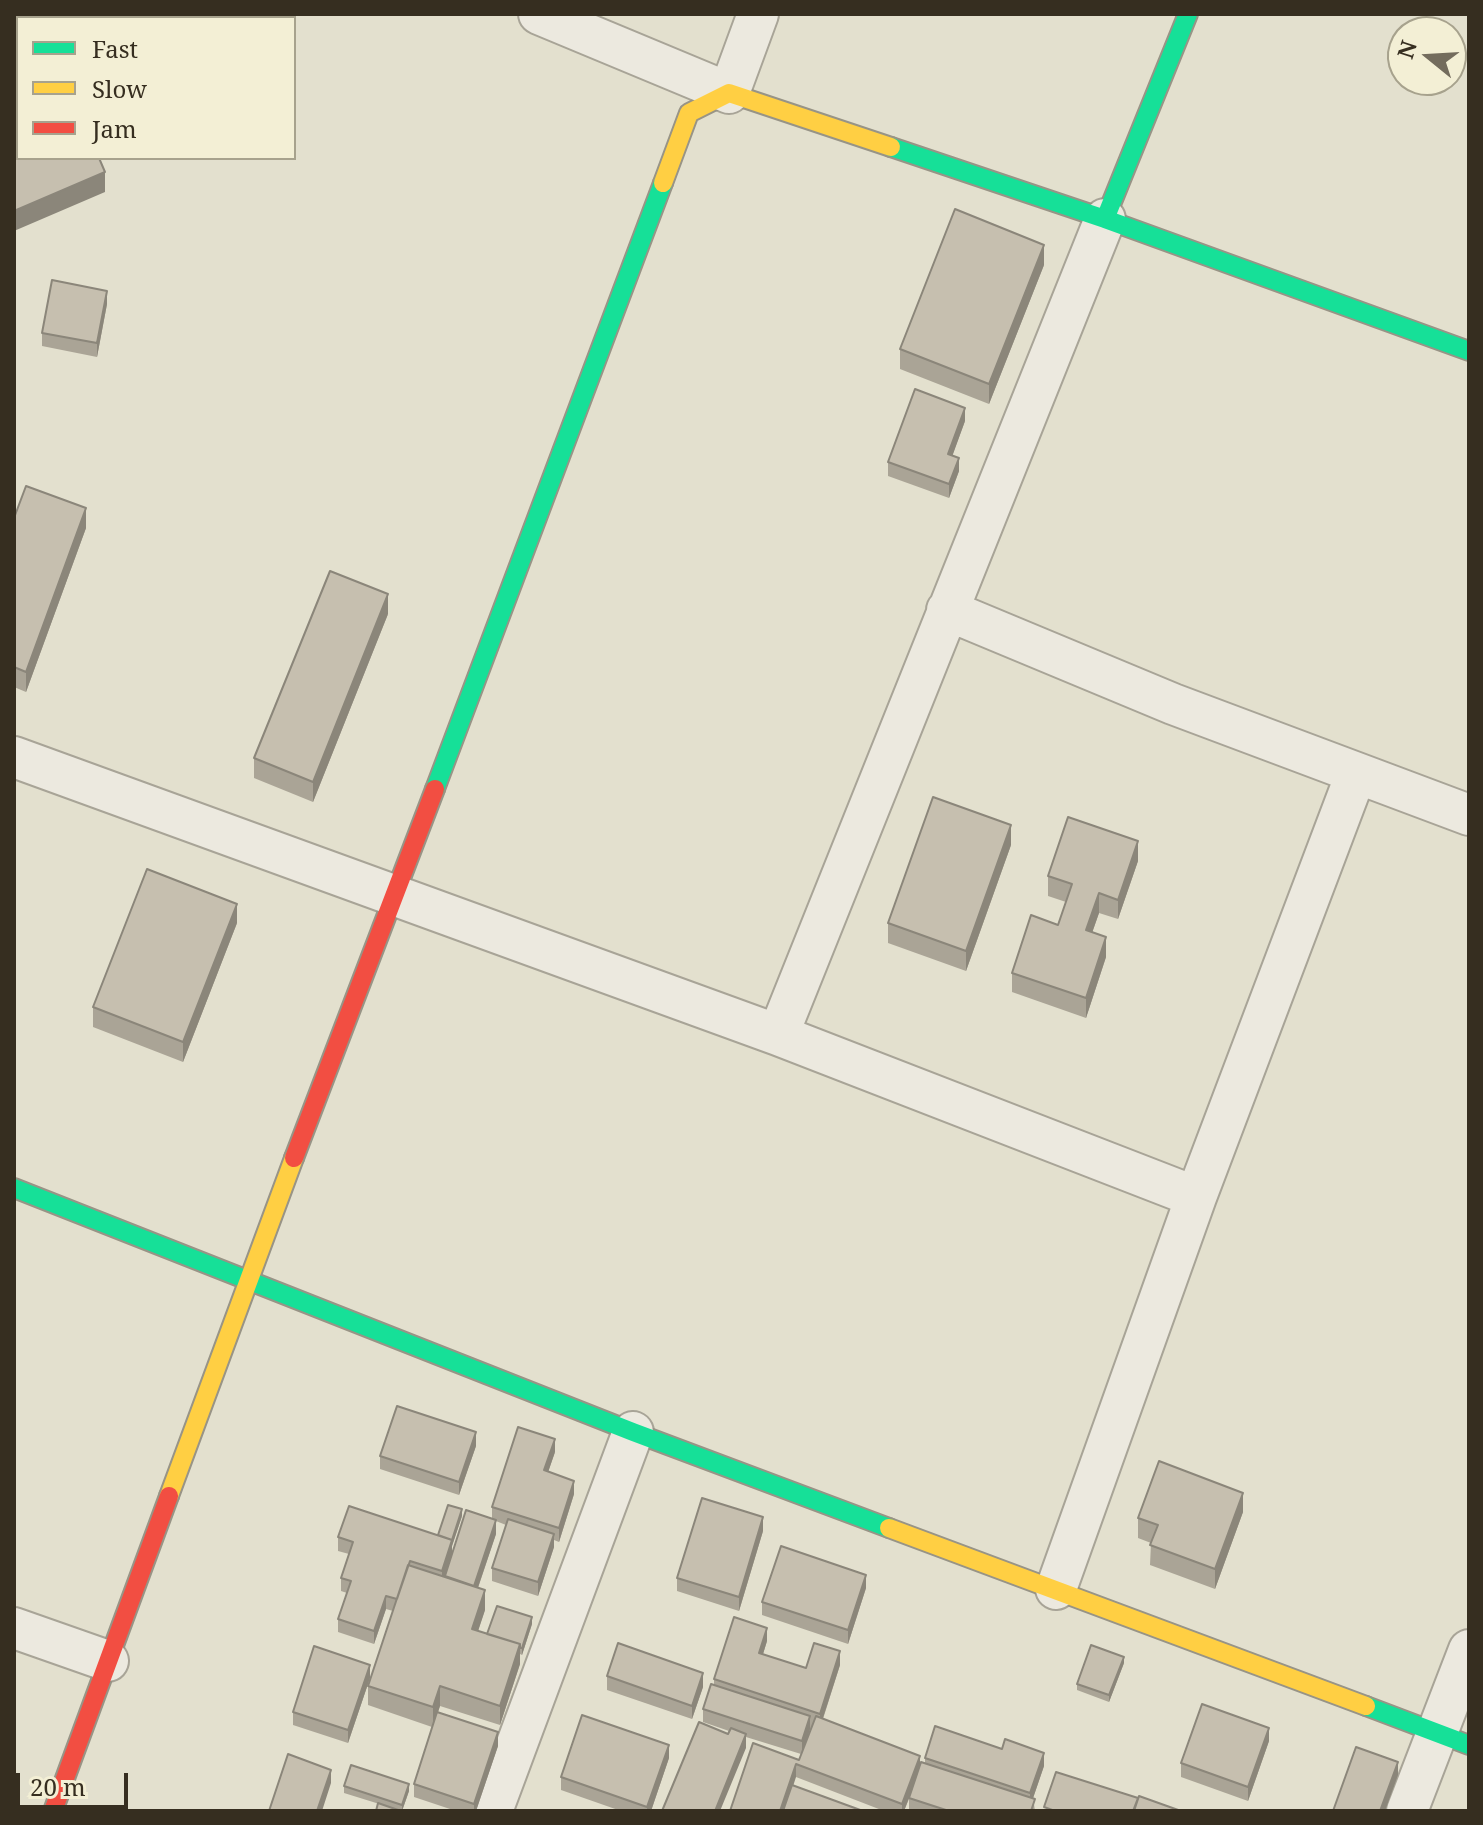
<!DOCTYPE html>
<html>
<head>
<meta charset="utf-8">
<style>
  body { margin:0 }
  #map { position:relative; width:1483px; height:1825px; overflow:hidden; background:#e3e0ce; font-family:"Noto Serif",serif }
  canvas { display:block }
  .frame { position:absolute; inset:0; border:16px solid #362e20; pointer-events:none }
  .legend { position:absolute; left:16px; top:16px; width:280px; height:144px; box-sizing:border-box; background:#f3efd5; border:2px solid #a7a28d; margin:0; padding:10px 14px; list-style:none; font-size:24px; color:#362e20 }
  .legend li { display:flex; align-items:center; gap:16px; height:40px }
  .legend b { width:40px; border:2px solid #a7a28d }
  .north { position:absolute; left:1387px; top:16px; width:80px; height:80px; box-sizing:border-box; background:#f3efd5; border:2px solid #a7a28d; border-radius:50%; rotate:288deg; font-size:22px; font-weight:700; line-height:32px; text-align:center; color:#362e20 }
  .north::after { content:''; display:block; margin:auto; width:28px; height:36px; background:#736c5d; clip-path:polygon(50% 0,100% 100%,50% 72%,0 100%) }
  .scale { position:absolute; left:16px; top:1773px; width:112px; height:36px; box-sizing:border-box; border:4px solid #362e20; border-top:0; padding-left:10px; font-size:24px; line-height:28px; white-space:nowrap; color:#362e20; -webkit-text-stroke:6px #f3efd5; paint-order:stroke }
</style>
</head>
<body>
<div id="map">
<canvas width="1483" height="1825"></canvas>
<div class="frame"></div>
<ul class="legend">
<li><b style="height:10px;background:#16e098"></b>Fast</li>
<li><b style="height:10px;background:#ffcf43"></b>Slow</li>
<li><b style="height:10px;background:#f24e42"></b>Jam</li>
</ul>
<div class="north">N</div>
<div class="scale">20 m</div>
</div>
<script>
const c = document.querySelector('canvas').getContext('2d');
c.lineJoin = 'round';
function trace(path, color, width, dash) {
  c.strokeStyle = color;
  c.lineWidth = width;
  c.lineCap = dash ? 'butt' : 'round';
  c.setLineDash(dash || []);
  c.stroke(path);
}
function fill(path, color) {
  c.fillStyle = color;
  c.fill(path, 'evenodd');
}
const street = new Path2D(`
  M539 14 729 93 758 14
  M947 610 1173 704 1469 815
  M14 757 778 1035 1196 1197
  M778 1035 1105 219
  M1056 1589 1196 1197 1356 774
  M14 1628 108 1661
  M492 1811 633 1432
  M1407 1811 1469 1650`);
const fast = new Path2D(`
  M891 147 1105 219 1469 351
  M1105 219 1188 14
  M435 789 663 183
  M14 1188 633 1432 889 1528
  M1366 1706 1469 1745`);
const slow = new Path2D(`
  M663 183 689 113 729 93 891 147
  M169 1496 294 1158
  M889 1528 1366 1706`);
const jam = new Path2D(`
  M294 1158 435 789
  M53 1811 169 1496`);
const wall = new Path2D(`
  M1044 265 989 404 900 369V349Z
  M107 304 97 357 42 346V333Z
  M965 421 952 456 959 471 949 498 888 476V462Z
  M14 518 86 528 26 692 14 687Z
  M388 614 313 802 254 778V758Z
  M1011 845 966 971 888 943V923Z
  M1138 861 1118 919 1099 913 1092 933 1106 957 1086 1018 1012 992V973L1058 925 1066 902 1048 896V876Z
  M237 923 183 1062 93 1027V1007Z
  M476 1446 459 1495 380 1469V1456Z
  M555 1452 548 1472 574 1494 559 1542 554 1540V1547L538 1596 492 1581V1568L506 1525 496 1521V1534L478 1588 485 1610 478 1631 487 1634 532 1624 522 1655 520 1654V1664L500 1725 440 1706 438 1712 498 1746 476 1811H456L414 1797V1784L432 1727 368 1705V1686L393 1611 386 1609 374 1644 338 1632V1619L347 1593 341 1591V1578L349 1554 338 1551V1537L438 1536 462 1516 452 1546V1554L492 1519V1507Z
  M1243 1512 1215 1589 1150 1565 1151 1543 1138 1538V1518Z
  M763 1531 739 1611 677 1591V1578Z
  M866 1588 848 1644 762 1615V1602Z
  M767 1641 763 1654 806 1668 840 1665 823 1719 920 1764 925 1763V1758L1044 1766 1033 1798 1035 1811H909V1799L904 1811H884L796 1777 730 1811 799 1760 801 1754 746 1737V1748L728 1734 729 1731 703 1722V1709L714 1685V1679Z
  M1124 1663 1109 1702 1077 1690V1684Z
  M607 1676 703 1687 692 1719 607 1690Z
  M370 1678 348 1743 293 1725V1712Z
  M1269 1741 1248 1801 1181 1777V1763Z
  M669 1758 651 1811H621L561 1790V1777Z
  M344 1786 409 1791 402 1811 344 1793Z`);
const shadedWall = new Path2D(`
  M170 14H177L176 18H168Z
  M105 172V192L14 231V211Z
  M1044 245V265L989 404V384Z
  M107 291V304L97 357V343Z
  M965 408V421L948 468V454Z
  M959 458V471L949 498V484Z
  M86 508V528L26 692V672Z
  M388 594V614L313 802V782Z
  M1011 825V845L966 971V951Z
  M1138 841V861L1118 919V900Z
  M1099 893V913L1086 950V930Z
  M237 904V923L183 1062V1042Z
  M1106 937V957L1086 1018V998Z
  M476 1432V1446L459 1495V1482Z
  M555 1439V1452L544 1484V1470Z
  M574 1481V1494L559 1542V1528Z
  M1243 1493V1512L1215 1589V1569Z
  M462 1509V1516L452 1546V1554L442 1585V1571Z
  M763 1517V1531L739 1611V1597Z
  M496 1520V1534L474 1599V1586Z
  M554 1534V1547L538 1596V1582Z
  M866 1575V1588L848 1644V1630Z
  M485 1590V1610L472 1649V1629Z
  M386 1596V1609L374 1644V1631Z
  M532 1617V1624L522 1655V1648Z
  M767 1628V1641L759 1667V1653Z
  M520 1644V1664L500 1725V1706Z
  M840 1651V1665L820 1727V1714Z
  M1124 1657V1663L1109 1702V1695Z
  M370 1665V1678L348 1743V1730Z
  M703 1673V1687L692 1719V1706Z
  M440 1686V1706L433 1727V1707Z
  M810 1716V1729L802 1755V1741Z
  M1269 1728V1741L1248 1801V1787Z
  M498 1732V1746L476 1811H474V1804Z
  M746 1734V1748L720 1811H715Z
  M669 1745V1758L651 1811H647V1807Z
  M1044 1753V1766L1030 1807V1793Z
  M920 1756V1769L904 1811H902V1804Z
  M1398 1762V1775L1385 1811H1380Z
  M796 1764V1777L785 1811H780Z
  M331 1770V1783L322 1811H317Z
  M409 1784V1791L402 1811V1805Z`);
const building = new Path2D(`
  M102 14H170L168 18H100Z
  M18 156V158H99L105 172 14 211V158Z
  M955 209 1044 245 989 384 900 349Z
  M52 280 107 291 97 343 42 333Z
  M915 389 965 408 948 454 959 458 949 484 888 462Z
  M26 486 86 508 26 672 14 667V518Z
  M330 571 388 594 313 782 254 758Z
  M933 797 1011 825 966 951 888 923Z
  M1068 817 1138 841 1118 900 1099 893 1086 930 1106 937 1086 998 1012 973 1031 915 1058 925 1072 884 1048 876Z
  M147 869 237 904 183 1042 93 1007Z
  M397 1406 476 1432 459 1482 380 1456Z
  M518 1427 555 1439 544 1470 574 1481 559 1528 492 1507Z
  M1159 1461 1243 1493 1215 1569 1150 1545 1158 1525 1138 1518Z
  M702 1498 763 1517 739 1597 677 1578Z
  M448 1505 462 1509 452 1540 438 1535Z
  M349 1506 452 1540 442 1571 410 1561 397 1599 386 1596 374 1631 338 1619 351 1581 341 1578 353 1542 338 1537Z
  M466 1510 496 1520 474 1586 445 1576Z
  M508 1519 554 1534 538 1582 492 1568Z
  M781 1546 866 1575 848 1630 762 1602Z
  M408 1565 485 1590 472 1629 520 1644 500 1706 440 1686 433 1707 368 1686Z
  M497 1606 532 1617 522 1648H520V1644L487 1634Z
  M734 1617 767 1628 759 1653 806 1668 814 1643 840 1651 820 1714 714 1679Z
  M618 1643 703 1673 692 1706 607 1676Z
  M1091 1645 1124 1657 1109 1695 1077 1684Z
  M314 1646 370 1665 348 1730 293 1712Z
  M711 1684 810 1716 802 1741 703 1709Z
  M1202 1704 1269 1728 1248 1787 1181 1763Z
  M437 1712 498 1732 474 1804 414 1784Z
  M582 1715 669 1745 647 1807 561 1777Z
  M816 1716 920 1756 902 1804 796 1764 780 1811H730L753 1743 799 1760Z
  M699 1722 728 1734 731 1728 746 1734 715 1811H662Z
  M935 1726 1002 1749 1005 1739 1044 1753 1030 1793 925 1758Z
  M1356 1747 1398 1762 1380 1811H1333Z
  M288 1754 331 1770 317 1811H269Z
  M921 1762 1035 1799 1031 1811H949L909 1798Z
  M351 1765 409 1784 402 1805 344 1786Z
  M1056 1772 1138 1798 1133 1811H1055L1044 1807Z
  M792 1785 863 1811H783Z
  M1139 1796 1181 1811H1134Z
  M378 1803 401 1811H376Z`);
trace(street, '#a8a497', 44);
trace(fast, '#989486', 22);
trace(slow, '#989486', 22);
trace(jam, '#989486', 22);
trace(street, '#ece9df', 40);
trace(fast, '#16e098', 18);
trace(slow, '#ffcf43', 18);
trace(jam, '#f24e42', 18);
fill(wall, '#aaa496');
fill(shadedWall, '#8b867a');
fill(building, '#c6bfaf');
trace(building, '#8b867a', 2);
</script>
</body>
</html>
